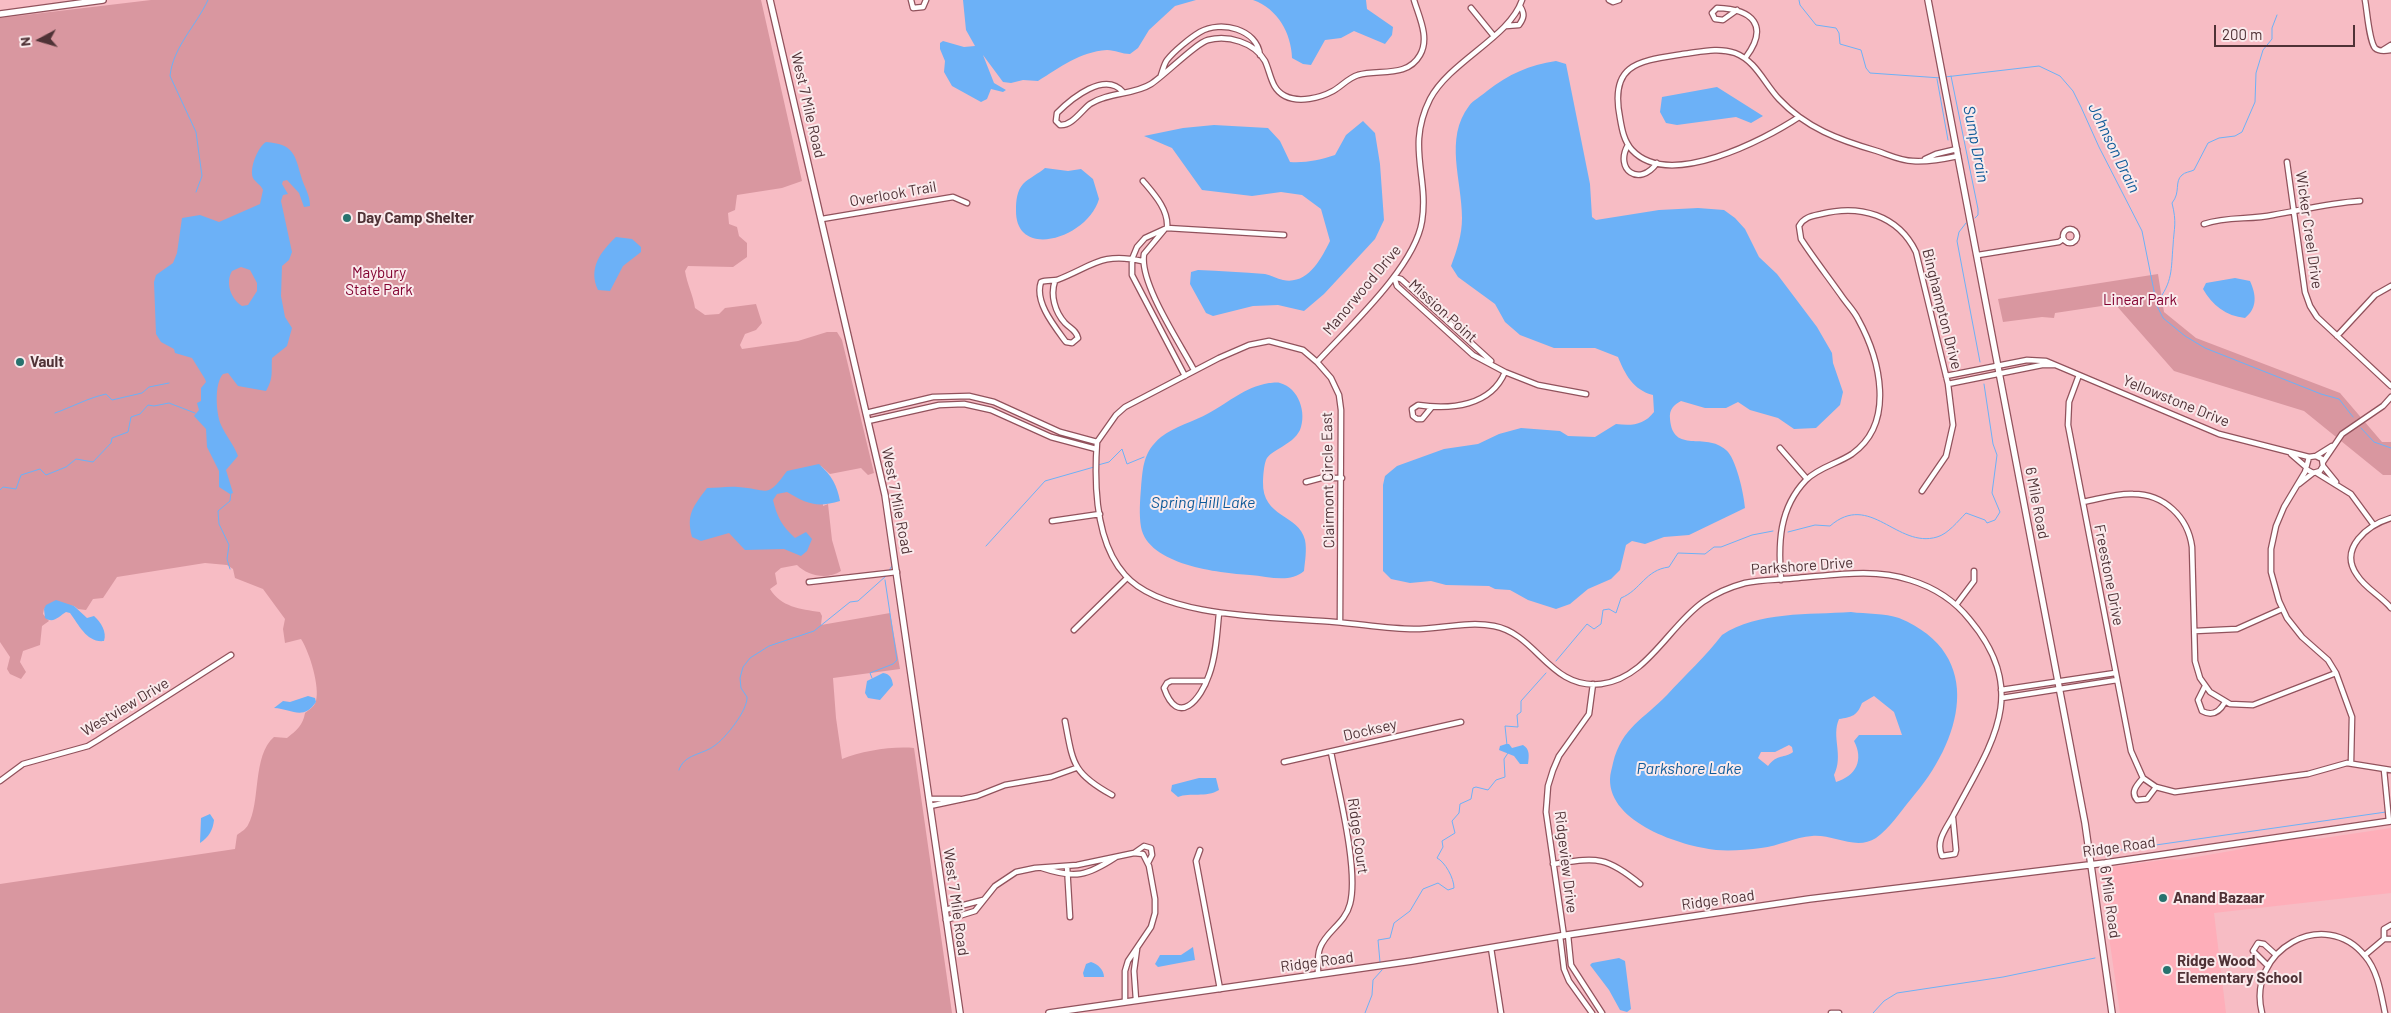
<!DOCTYPE html>
<html>
<head>
<meta charset="utf-8">
<style>
  body { margin:0 }
  #map { position:relative; width:2391px; height:1013px; overflow:hidden; background:#f7bcc4; font-family:Barlow,sans-serif }
  canvas { display:block }
  .north { position:absolute; left:15px; top:15px; width:50px; height:50px; -webkit-text-stroke:4px #faeaec; paint-order:stroke; rotate:264deg; font-size:14px; font-weight:700; line-height:20px; text-align:center; color:#4f3236 }
  .north::after { content:''; display:block; margin:auto; width:18px; height:22px; background:#4f3236; clip-path:polygon(50% 0,100% 100%,50% 72%,0 100%) }
  .scale { position:absolute; left:2214px; top:25px; width:141px; height:22px; box-sizing:border-box; border:2px solid #4f3236; border-top:0; padding-left:6px; font-size:15px; line-height:18px; white-space:nowrap; color:#4f3236; -webkit-text-stroke:4px #faeaec; paint-order:stroke }
</style>
</head>
<body>
<div id="map">
<canvas width="2391" height="1013"></canvas>
<div class="north">N</div>
<div class="scale">200 m</div>
</div>
<script>
const c = document.querySelector('canvas').getContext('2d');
c.lineJoin = 'round';
function fill(path, color) {
  c.fillStyle = color;
  c.fill(path, 'evenodd');
}
function trace(path, color, width, dash) {
  c.strokeStyle = color;
  c.lineWidth = width;
  c.lineCap = dash ? 'butt' : 'round';
  c.setLineDash(dash || []);
  c.stroke(path);
}
function write(font, color, halo, rows, align = 'center') {
  c.font = font + ' Barlow,sans-serif';
  c.lineWidth = 4;
  c.setLineDash([]);
  c.textBaseline = 'middle';
  c.strokeStyle = halo;
  c.fillStyle = color;
  for (const [text, x, y, turn = 0] of rows) {
    c.save();
    c.translate(x, y);
    c.rotate((+turn || 0) * Math.PI / 180);
    c.textAlign = isNaN(turn) ? turn : align;
    if (halo) c.strokeText(text, 0, 0);
    c.fillText(text, 0, 0);
    c.restore();
  }
}
const built = new Path2D(`
  M2391 828V893L2214 913 2226 1013H2120L2100 874 2112 867 2169 859 2179 860 2242 849 2254 844 2306 837 2317 839Z`);
const green = new Path2D(`
  M151 0H761L802 181 782 188 737 195 735 210 728 213 729 224 737 227 739 236 747 243V257L733 267 688 266 685 271C687 284 693 295 695 308L705 315 719 314 725 308 756 304 762 323 756 330 745 334 740 345 742 349 798 341 827 332H837L842 340 874 473 868 475 861 468 830 474 821 466 823 506 828 504 832 540 841 571C827 580 808 576 797 565L781 568 775 573 777 584 770 589C781 607 800 609 820 612L822 616 821 625 890 613 900 669 833 678 836 718 842 759C862 751 892 746 914 748L952 1013H0V884L235 849 237 835C241 832 246 829 248 825 261 802 252 756 274 737L287 738C297 730 303 725 305 713 309 710 315 706 316 701 320 687 310 653 301 639L285 643 283 629 285 619 263 589 235 578 233 569 227 565 205 563 117 577 103 598 93 599 86 610 78 609 74 606 51 604 44 609 43 614 49 621 42 626 40 645 23 651 20 662 26 672 21 679 10 674 7 669 10 657 0 642V18Z
  M2158 274 2164 312 2196 338 2340 393 2382 442H2391V475H2383L2304 411 2174 371 2115 304 2055 313 2054 318 2042 317 2003 322 1998 299Z`);
const water = new Path2D(`
  M963 0H1196L1175 6 1149 30 1138 48 1130 54C1122 54 1115 50 1107 50 1079 52 1061 67 1038 81L1023 80 1011 83 1003 82 983 55 994 83 1006 90 1003 92 991 89 987 99 981 102 952 86 944 72 945 61 940 49V43L943 41 964 47 975 46 966 30Z
  M1253 0H1366L1367 9 1393 27 1392 35 1385 44 1354 31 1341 38 1325 40 1311 65 1303 64 1292 58C1291 33 1278 9 1253 0Z
  M1556 61 1566 64 1590 184 1592 217 1596 220 1659 210 1698 208 1724 210 1735 218 1745 229 1759 257 1777 274 1817 327 1832 353 1833 363 1843 392 1840 405 1816 428 1794 429 1778 418 1750 410 1738 402 1726 408H1705L1681 401C1674 405 1669 409 1670 419 1673 455 1705 431 1726 450 1736 458 1744 494 1745 508L1689 535 1664 537 1645 544 1632 541 1626 545 1620 570 1611 579 1588 589 1570 604 1556 609 1528 600 1510 590 1495 589 1489 586 1446 585 1431 581 1410 583 1391 579 1383 571V485L1385 476 1397 466 1444 449 1478 444 1499 434 1521 428 1560 431 1568 436 1595 437 1616 424C1632 426 1644 425 1654 412L1653 395C1633 390 1625 374 1618 357L1595 348H1554L1520 335 1505 322 1495 304 1458 277 1451 266C1457 250 1462 235 1462 218 1462 180 1444 139 1469 106 1473 100 1482 96 1487 91 1509 74 1529 65 1556 61Z
  M1717 87 1763 116 1751 123 1736 117 1677 125 1666 123 1660 112 1662 97Z
  M1363 121 1375 133 1380 164 1384 220 1375 239 1324 294 1304 311 1278 305 1253 306 1213 316 1206 313 1190 284 1191 272 1198 270C1220 271 1243 272 1265 274 1271 275 1277 279 1283 280 1308 285 1321 259 1330 241L1321 209 1302 195 1281 192 1252 196 1202 190 1172 148 1144 136 1183 128 1214 125 1268 128 1280 141 1290 162C1306 163 1320 160 1335 155L1346 135Z
  M266 142C293 144 295 154 301 176 304 187 310 194 310 206L304 207 299 193 287 180 283 181 282 184 288 194 283 195 281 201 292 252 289 260 282 266 281 296 285 317 292 328 287 346 272 358C271 372 274 377 266 391L238 386 228 373 223 374C214 384 216 413 221 425 226 436 234 445 238 456L226 470 233 493 230 494 219 487V471L207 447 206 429 194 416 199 410 197 403 201 401V388L206 382 205 379 192 358 175 353 174 349 161 342 156 334 154 282 156 275 173 263 177 253 182 218 200 215 219 222 260 204 263 190C261 185 255 182 253 178 249 168 258 147 266 142ZM241 267 250 270 257 283V291L248 305 242 306C231 299 225 283 232 271Z
  M1045 168 1068 171 1081 169 1093 179 1099 199C1088 238 1015 261 1016 210 1016 200 1017 191 1023 184 1029 178 1038 174 1045 168Z
  M616 237 632 239 641 247V252L623 266 610 291 598 290C588 269 600 252 616 237Z
  M2235 278 2250 281C2256 294 2258 308 2245 318 2226 316 2212 305 2203 289L2206 283Z
  M1269 383C1272 383 1277 382 1280 383 1299 388 1307 413 1300 430 1292 446 1271 449 1266 460 1264 465 1263 476 1263 482 1262 518 1299 514 1305 540 1307 550 1305 561 1304 571 1289 584 1268 576 1250 575 1219 573 1148 565 1141 527 1139 515 1140 500 1141 488 1143 467 1143 452 1161 437 1175 426 1193 422 1209 413 1231 401 1243 388 1269 383Z
  M819 464C832 476 837 485 840 501 817 508 807 504 787 492L777 494 773 500C777 517 782 526 795 538L806 532 812 539 807 551 801 556 784 549 745 550 729 533 701 541 692 537C686 514 693 507 707 488 717 488 728 486 738 487 769 489 766 500 787 471Z
  M56 600 74 606 87 618 94 616C101 622 107 632 104 641 87 643 79 625 70 613L66 612C59 616 54 624 45 618L44 609 46 605Z
  M1851 612C1866 614 1885 613 1899 618 1988 655 1961 742 1911 799 1900 812 1890 828 1876 838 1856 851 1833 834 1812 836 1795 837 1779 846 1761 848 1747 850 1730 851 1716 850 1681 846 1609 823 1610 779 1610 774 1612 768 1613 763 1622 727 1644 719 1667 695 1685 675 1706 656 1722 635 1758 611 1809 615 1851 612ZM1874 696 1894 712 1902 735H1859L1854 741C1864 760 1856 776 1836 782L1834 775C1844 755 1831 737 1839 719 1852 717 1857 716 1862 703ZM1789 745 1792 747 1793 752C1784 759 1778 753 1768 766L1758 758 1761 752H1775Z
  M883 673C890 674 892 678 893 685L880 700 868 698 865 693 867 681Z
  M308 696 315 698 316 702C303 721 292 709 274 708L283 701 290 702Z
  M1506 744H1509L1512 748 1523 745C1530 749 1529 756 1528 764H1520L1514 756 1499 750 1500 746Z
  M1199 778H1216L1219 790C1206 798 1190 792 1178 797L1171 791 1172 785Z
  M210 814 214 820C213 830 209 837 200 843L201 818Z
  M1193 947 1195 960 1158 967 1155 964 1160 955H1181Z
  M1619 958 1625 961 1631 1009 1627 1012 1620 1010 1609 990 1590 965 1592 963Z
  M1091 962C1098 964 1104 970 1104 977H1084L1083 973 1086 964Z`);
const stream = new Path2D(`
  M1799 0 1800 5 1816 25 1836 28 1839 33 1840 44 1861 50 1866 68 1870 73 1941 78
  M1951 76 1978 209V215L1975 218
  M1945 77 2039 66 2060 76 2073 91 2081 107 2099 147 2142 231 2157 306 2163 318 2185 336 2205 348 2321 394 2339 399 2353 417
  M1937 79 1948 140
  M196 192 202 176 196 132 170 76C173 47 196 26 208 0
  M1966 223 1959 232 1957 241 1980 362
  M2157 302C2173 282 2171 269 2173 246 2174 227 2177 223 2172 203 2181 192 2174 182 2182 175 2185 172 2190 172 2194 170L2208 143 2219 138 2235 136 2242 132 2255 102 2256 73 2263 50 2272 39V28L2277 15
  M55 413C72 407 88 398 106 394L112 400 142 393 149 387 169 383
  M2361 428 2374 442 2391 448
  M1098 465 1109 462 1122 449 1127 464 1144 457
  M0 490 3 487 16 489 21 475 40 469 46 475 66 467 76 459 93 462 111 443 112 438 128 432 131 417 140 414 148 405 154 406 169 403 195 413
  M1788 532 1815 525 1830 526C1870 491 1897 549 1937 537 1948 534 1958 521 1966 513L1985 520 1987 523 1995 520 2000 512 1992 493 1997 455 1993 444 1984 384
  M986 546 1045 481 1094 467
  M230 569 227 559 229 545 219 524 218 511 230 501 231 492
  M888 572 892 566
  M1556 661 1587 624 1594 629 1601 624 1603 610 1609 609 1616 613 1621 598C1641 590 1645 570 1669 567L1678 553 1705 554 1714 547H1721L1752 535 1773 531
  M872 678 870 673 893 664 897 660 885 580
  M1507 745 1505 726 1518 727 1517 715 1521 712V701L1546 673
  M679 770C684 754 702 755 714 746 725 739 748 710 747 697L741 688 740 678 743 667 750 658 769 646 814 631 850 602 858 601 886 576
  M2107 852 2386 812
  M1380 962 1378 940 1390 938 1394 923 1410 911 1423 889 1438 883 1448 890 1454 888C1454 878 1445 862 1437 858L1443 847 1442 841 1455 833 1452 821 1459 813 1460 804 1471 799 1473 788 1476 787 1488 790 1496 780 1505 777 1504 759 1508 753
  M1365 1013 1372 995 1373 980 1382 970
  M1873 1013 1884 1001 1897 993 2003 977 2095 958`);
const street = new Path2D(`
  M911 0 913 8 923 7 926 0
  M1609 0 1613 2 1619 0
  M2365 0C2367 10 2369 41 2375 48 2379 52 2386 51 2391 50
  M1471 8 1493 35
  M1737 10 1723 20 1715 19 1712 13 1717 8C1753 9 1769 26 1746 57
  M1506 26 1519 25C1524 18 1525 14 1520 6
  M2383 50 2391 45
  M1161 75C1163 70 1164 64 1167 60 1174 51 1190 38 1200 32 1221 20 1257 29 1260 55
  M1123 92C1105 71 1072 98 1057 113L1056 121 1060 125C1072 126 1081 111 1090 104 1108 92 1134 95 1151 84 1165 75 1196 43 1208 40 1228 35 1254 42 1265 61 1271 74 1271 89 1285 96 1299 103 1320 98 1333 91 1342 86 1348 78 1358 75 1380 69 1407 78 1420 55 1430 38 1419 17 1414 0
  M1799 117C1764 140 1669 190 1632 150 1624 141 1622 130 1620 118 1609 63 1639 61 1683 54 1700 52 1718 47 1735 53 1756 61 1764 83 1779 99 1806 128 1839 140 1877 151 1889 155 1901 161 1913 161 1928 162 1944 159 1958 156
  M1628 145C1614 169 1639 188 1657 163
  M1925 159 1936 154 1957 149
  M2287 162 2305 292 2310 306 2317 317 2391 386
  M1143 181C1154 194 1169 210 1167 228
  M822 219 953 197 967 203
  M2204 224C2227 216 2250 220 2273 215 2302 210 2330 203 2360 201
  M2063 236a7 7 0 1 1 14 0a7 7 0 1 1-14 0Z
  M1164 230 1144 254C1139 283 1180 343 1194 370
  M1978 255 2059 242 2063 239
  M1394 277 1397 286 1473 355 1505 372 1538 385 1586 394
  M1394 277 1401 279 1491 361
  M1055 281C1050 295 1055 312 1065 323 1071 329 1076 330 1078 338L1072 343 1066 342C1055 327 1034 302 1041 282 1046 280 1052 281 1057 280 1093 266 1101 252 1142 261
  M2337 336 2375 295 2391 286
  M1317 362C1349 327 1415 267 1422 221 1429 176 1406 147 1430 99 1450 61 1510 37 1522 0
  M2079 375 2069 402 2068 425 2131 751 2143 778 2156 787 2175 792 2308 774 2347 763 2391 770
  M1185 376 1132 275V259L1137 247 1145 238 1167 228 1284 235
  M1946 376 2027 360 2046 361 2219 434 2309 457
  M1948 384 2042 365H2055
  M1431 408 1422 419H1417L1413 416 1412 409 1418 405C1451 410 1491 406 1505 372
  M866 413 933 397 969 396 994 402 1060 432 1097 442
  M868 421 939 405 964 404 991 410 1051 437 1096 449
  M1097 442C1094 485 1095 542 1125 575 1163 619 1279 617 1335 622 1361 624 1388 629 1414 629 1440 629 1468 621 1494 626 1537 634 1550 690 1601 684 1647 678 1668 627 1703 602 1716 593 1730 587 1745 583 1762 579 1780 580 1798 578 1834 575 1875 568 1910 580 1933 587 1955 601 1970 620 2031 693 1991 744 1954 814 1947 828 1935 840 1942 856L1955 854 1956 850 1953 818
  M1097 442 1116 415 1125 407 1219 358 1249 345 1269 341 1303 350 1317 362 1331 378 1339 395 1341 410 1340 622
  M1780 448 1807 479
  M2291 454 2306 467
  M2316 456 2332 446
  M2323 462 2342 434 2383 406 2391 397
  M2323 466 2336 482
  M2306 469 2313 473 2320 471 2323 466 2322 459 2316 456 2309 457 2305 472 2284 507 2276 526 2271 549V572L2279 601 2287 618 2302 637 2328 660 2336 673 2352 717 2351 762
  M2317 473 2351 494 2373 524
  M1306 482 1321 478H1342
  M2299 484 2313 473
  M2083 502C2099 499 2117 493 2133 494 2164 494 2188 517 2192 547L2195 661 2200 678 2210 692 2230 704 2253 705 2336 673
  M2391 518C2368 525 2338 548 2357 575 2365 588 2381 596 2391 608
  M1052 521 1100 514
  M1781 580C1778 543 1779 508 1806 480 1819 467 1837 464 1852 454 1896 423 1880 359 1858 319 1854 311 1848 305 1843 298 1829 278 1814 259 1801 239L1799 226C1804 217 1812 216 1821 214 1860 204 1898 215 1916 252L1948 384 1953 425 1946 456 1922 491
  M809 582 897 572
  M1956 605 1974 581V571
  M1074 630 1127 578
  M2195 631 2237 629 2282 609
  M1206 681H1171L1167 683 1164 688C1178 728 1201 699 1209 675 1216 656 1217 633 1219 613
  M2205 686 2198 700 2202 711C2213 717 2220 711 2225 702
  M2001 690 2115 673
  M2002 698 2117 680
  M1065 721C1073 763 1072 773 1112 795
  M1284 762 1461 722
  M2384 770 2389 821
  M2143 778C2137 785 2130 792 2137 800L2147 799 2156 787
  M0 781 23 764 88 746 98 740 231 655
  M929 799H960
  M930 806 977 796 1005 785 1051 777 1076 768
  M1200 850 1196 861 1220 989
  M1134 853 1144 846 1151 848 1152 855 1148 863
  M1553 864C1596 858 1605 855 1640 884
  M1067 866 1070 917
  M1042 868C1075 879 1087 876 1116 857
  M945 910 983 900
  M946 920 975 911 995 886 1016 872 1035 868 1077 865 1134 853 1143 854 1149 866 1155 899V913L1151 927 1128 961 1125 971V1002
  M1568 935 1571 965 1602 1013
  M1560 936 1564 969 1569 981 1592 1013
  M1564 936 1546 812 1548 786 1553 770 1559 756 1589 714 1593 684
  M2384 939V929L2391 925
  M1491 948 1501 1013
  M2365 955 2384 939H2391
  M2267 965 2253 951 2258 943 2264 944 2275 954
  M1318 974C1318 966 1317 956 1320 948 1326 931 1345 924 1350 904 1359 870 1338 789 1331 752
  M1136 1000 1134 971 1137 949
  M1831 1013H1839
  M2262 1013C2246 950 2325 906 2365 956 2378 971 2381 994 2385 1013`);
const secondary = new Path2D(`
  M770 0 885 495 960 1013
  M1928 0 2085 823 2112 1013
  M0 14 103 0
  M1049 1013 1412 961 1560 936 1809 899 2105 863 2391 821`);
const markers = [
  [347,218,5,"#28726e"],
  [20,362,5,"#28726e"],
  [2163,898,5,"#28726e"],
  [2167,970,5,"#28726e"]
];
const streetNames = [
  ["West 7 Mile Road",808,105,77],
  ["Overlook Trail",893,194,-10],
  ["Wicker Creel Drive",2309,230,82],
  ["Manorwood Drive",1362,290,-50],
  ["Binghampton Drive",1942,309,76],
  ["Mission Point",1443,311,42],
  ["Yellowstone Drive",2176,401,22],
  ["Clairmont Circle East",1328,480,-91],
  ["West 7 Mile Road",897,501,79],
  ["6 Mile Road",2037,503,79],
  ["Parkshore Drive",1802,566,-4],
  ["Freestone Drive",2109,575,79],
  ["Westview Drive",125,707,-31],
  ["Docksey",1370,730,-13],
  ["Ridge Court",1358,836,82],
  ["Ridge Road",2119,847,-8],
  ["Ridgeview Drive",1566,862,83],
  ["Ridge Road",1718,900,-8],
  ["West 7 Mile Road",956,902,82],
  ["6 Mile Road",2110,902,82],
  ["Ridge Road",1317,962,-8]
];
const poiNames = [
  ["Day Camp Shelter",357,218],
  ["Vault",30,362],
  ["Anand Bazaar",2173,898],
  ["Ridge Wood",2177,961],
  ["Elementary School",2177,978]
];
const parkNames = [
  ["Maybury",379,273],
  ["State Park",379,290],
  ["Linear Park",2140,300]
];
const waterNames = [
  ["Sump Drain",1976,144,79],
  ["Johnson Drain",2114,148,64],
  ["Spring Hill Lake",1203,503],
  ["Parkshore Lake",1689,769]
];
fill(built, '#feaeb9');
fill(green, '#d997a0');
fill(water, '#6cb1f7');
trace(stream, '#6cb1f7', 1);
trace(street, '#91525c', 7);
trace(secondary, '#91525c', 8);
trace(street, '#fff', 4.5);
trace(secondary, '#fff', 5.5);
for (const [x, y, r, color] of markers) {
  const dot = new Path2D();
  dot.arc(x, y, r, 0, 2 * Math.PI);
  c.fillStyle = color;
  c.fill(dot);
  trace(dot, '#faeaec', 2);
}
write('15px', '#4f3236', '#faeaec', streetNames);
write('bold 15px', '#4f3236', '#faeaec', poiNames, 'left');
write('15px', '#820231', '#faeaec', parkNames);
write('italic 16px', '#0e5a99', '#faeaec', waterNames);
</script>
</body>
</html>
